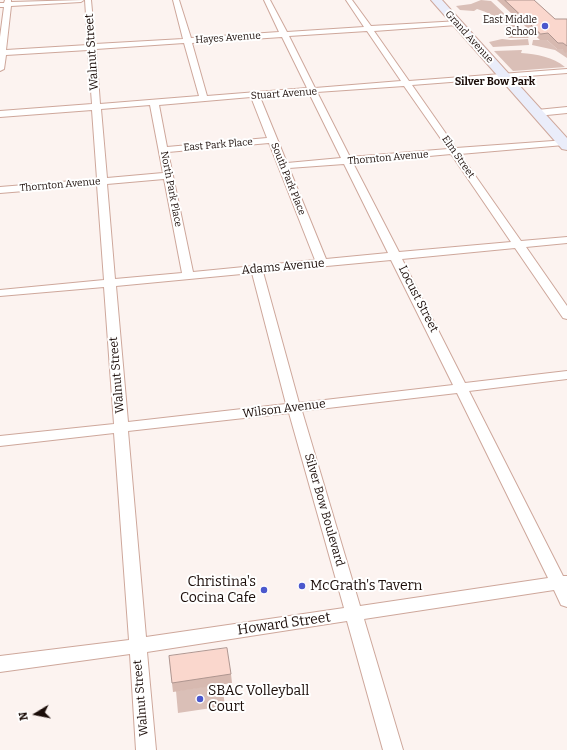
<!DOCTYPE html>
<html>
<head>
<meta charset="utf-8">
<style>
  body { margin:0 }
  #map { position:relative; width:567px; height:750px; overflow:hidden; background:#fcf3f0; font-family:Bitter,serif }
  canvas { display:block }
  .north { position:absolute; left:16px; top:694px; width:40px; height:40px; -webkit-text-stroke:3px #fff; paint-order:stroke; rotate:260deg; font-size:11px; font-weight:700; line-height:16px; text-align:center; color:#1b0d09 }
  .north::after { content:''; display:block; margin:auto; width:14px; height:18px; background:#1b0d09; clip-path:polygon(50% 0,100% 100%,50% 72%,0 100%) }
</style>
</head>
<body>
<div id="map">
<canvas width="567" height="750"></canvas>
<div class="north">N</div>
</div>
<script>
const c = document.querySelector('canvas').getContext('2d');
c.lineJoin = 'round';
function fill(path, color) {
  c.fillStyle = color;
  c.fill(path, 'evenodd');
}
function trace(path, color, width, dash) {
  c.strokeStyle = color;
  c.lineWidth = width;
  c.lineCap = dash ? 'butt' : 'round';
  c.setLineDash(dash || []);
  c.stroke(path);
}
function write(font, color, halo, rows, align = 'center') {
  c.font = font + ' Bitter,serif';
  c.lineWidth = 4;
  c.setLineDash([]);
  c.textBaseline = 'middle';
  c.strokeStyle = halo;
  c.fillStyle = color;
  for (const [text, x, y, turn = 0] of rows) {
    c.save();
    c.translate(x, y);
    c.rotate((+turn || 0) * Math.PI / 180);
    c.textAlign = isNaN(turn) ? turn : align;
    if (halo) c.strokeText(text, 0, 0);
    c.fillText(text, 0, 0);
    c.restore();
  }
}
const green = new Path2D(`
  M481 0 491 1 511 20 509 23H503C496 16 487 12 477 9L474 11 460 10 456 6 471 4Z
  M505 24 516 25 529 38H508L510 36 509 29Z
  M502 39 511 40 528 39 529 45 493 47 489 42Z
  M533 40H547L557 49H562L567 52V58L555 50 532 45Z
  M522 50 521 53C537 54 553 57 565 67L513 71 494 51Z
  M222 684 225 706 178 713 176 691Z`);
const minor = new Path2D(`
  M5 0H11V2L84 0 81 2 11 6 6 50 88 45 85 0H91L95 44 183 39 173 0H179L191 38 279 32 264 0H270L287 32 364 27 346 0H352L371 26 460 21V25H457L374 31 409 81 567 69V73L412 85 456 148 567 140V144L564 145 460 154 521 241 567 237V243L526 247 567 306V319L563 318 515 248 402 259 465 383 567 371V379L469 391 563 576H567V607L561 605 554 590 364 619 403 750H383L347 621 147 652 156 750H136L130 654 0 672V656L129 640 114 433 0 446V436L114 424 104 287 0 296V290L104 280 97 185 0 193V187L97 179 92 110 0 117V111L92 104 88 50 6 55 4 69 0 71V37L4 7H0V3H4ZM367 31 401 81 315 88 289 36ZM282 37 307 88 207 96 192 43ZM184 43 199 96 100 104 96 49ZM404 86 448 149 350 157 317 92ZM309 93 341 158 287 163 260 97ZM251 97 267 138 167 147 159 105ZM150 105 163 173 107 178 101 109ZM269 143 315 260 193 272 168 152ZM451 154 511 242 399 252 353 163ZM344 164 388 253 326 259 289 168ZM164 179 182 273 115 279 107 184ZM391 260 453 385 299 403 263 272ZM252 273 286 404 128 422 116 286ZM457 393 548 578 360 606 302 411ZM289 413 344 608 146 637 128 431Z
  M567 107V113L537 116 533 113 537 110Z`);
const secondary = new Path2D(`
  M431 0H442L567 138V150L562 149Z`);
const wall = new Path2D(`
  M497 0H534L555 19H567V52L565 53 562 49H557L547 40H540Z
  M169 656 231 674 232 683 173 692Z`);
const building = new Path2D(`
  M505 0H534L555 19H567V46L563 43H558L548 33 541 34Z
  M227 648 231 674 172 683 169 656Z`);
const markers = [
  [545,26,4,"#4b58cd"],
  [302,586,4,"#4b58cd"],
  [264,590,4,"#4b58cd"],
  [200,699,4,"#4b58cd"]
];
const farPoinames = [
  ["East Middle",537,20],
  ["School",537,32]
];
const farStreetnames = [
  ["Grand Avenue",469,37,48],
  ["Hayes Avenue",228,38,-4],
  ["Stuart Avenue",284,94,-4],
  ["East Park Place",218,145,-5],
  ["Elm Street",458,157,55],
  ["Thornton Avenue",388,158,-5],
  ["South Park Place",288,179,68],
  ["Thornton Avenue",60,185,-5],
  ["North Park Place",171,189,79]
];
const farNeighbourhoodnames = [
  ["Silver Bow Park",495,82]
];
const streetNames = [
  ["Walnut Street",92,52,-94],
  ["Adams Avenue",283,267,-5],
  ["Locust Street",418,299,63],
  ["Walnut Street",117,375,-95],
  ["Wilson Avenue",284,409,-7],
  ["Silver Bow Boulevard",324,510,74],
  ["Walnut Street",141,698,-95]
];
const nearPoinames = [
  ["Christina's",256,582,"right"],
  ["Cocina Cafe",256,598,"right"],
  ["McGrath's Tavern",310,586],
  ["SBAC Volleyball",208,691],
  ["Court",208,707]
];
const nearStreetnames = [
  ["Howard Street",284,624,-8]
];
fill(green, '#dabfb7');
trace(minor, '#cea79b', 2);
trace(secondary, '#cea79b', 2);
fill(minor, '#fff');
fill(secondary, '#eaedfa');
fill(wall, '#d7b9b0');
fill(building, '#fad7cd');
trace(building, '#af9690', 1);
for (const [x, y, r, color] of markers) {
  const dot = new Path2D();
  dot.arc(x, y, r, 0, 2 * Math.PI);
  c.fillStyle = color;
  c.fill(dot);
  trace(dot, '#fff', 1.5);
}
write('10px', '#1b0d09', '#fff', farPoinames, 'right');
write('10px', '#1b0d09', '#fff', farStreetnames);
write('bold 11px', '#1b0d09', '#fff', farNeighbourhoodnames);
write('12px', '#1b0d09', '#fff', streetNames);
write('14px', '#1b0d09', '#fff', nearPoinames, 'left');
write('14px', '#1b0d09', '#fff', nearStreetnames);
</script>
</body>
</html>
